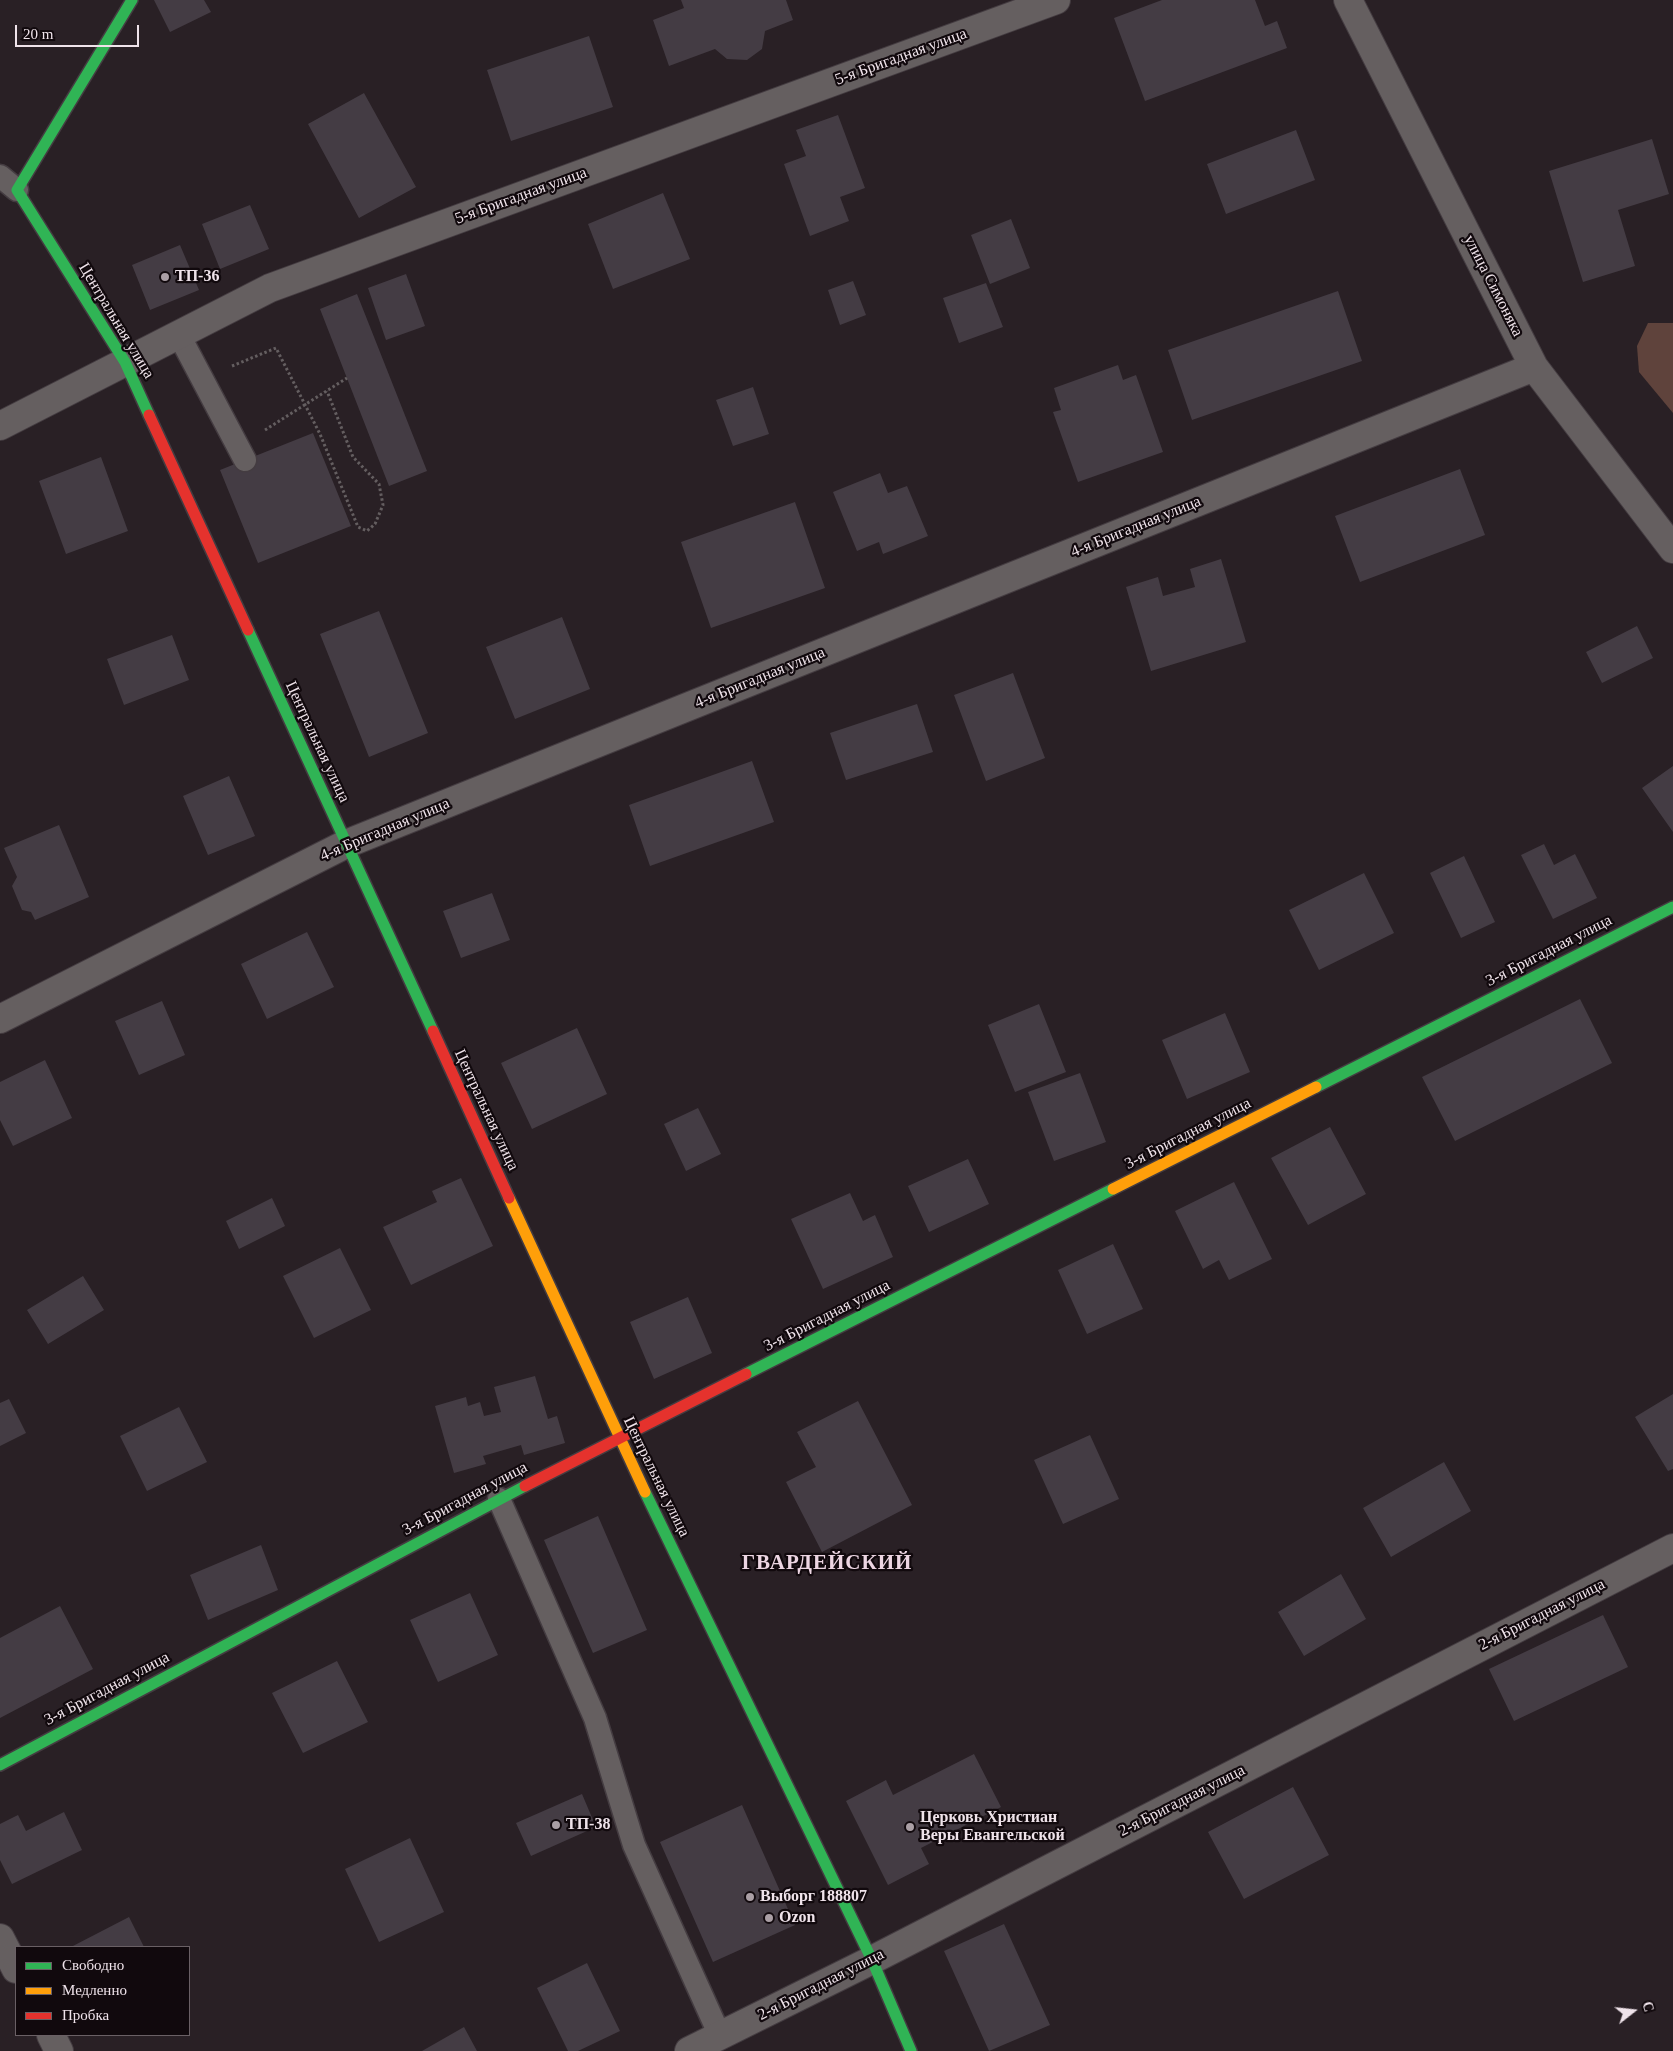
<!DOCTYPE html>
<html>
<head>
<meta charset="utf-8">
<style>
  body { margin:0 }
  #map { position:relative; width:1673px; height:2051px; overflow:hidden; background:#292025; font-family:"Times New Roman",serif }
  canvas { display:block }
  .legend { position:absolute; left:15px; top:1946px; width:175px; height:90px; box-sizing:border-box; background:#11090d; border:1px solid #6a6065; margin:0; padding:6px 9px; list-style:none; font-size:15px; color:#efe3ea }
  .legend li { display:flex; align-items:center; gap:10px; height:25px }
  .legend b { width:25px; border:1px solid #6a6065 }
  .north { position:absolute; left:1608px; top:1986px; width:50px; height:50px; -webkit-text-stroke:4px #11090d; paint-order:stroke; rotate:74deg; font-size:14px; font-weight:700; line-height:20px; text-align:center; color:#efe3ea }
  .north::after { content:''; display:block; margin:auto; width:18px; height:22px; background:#efe3ea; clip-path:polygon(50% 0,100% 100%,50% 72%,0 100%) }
  .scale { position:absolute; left:15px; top:25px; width:124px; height:22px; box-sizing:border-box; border:2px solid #efe3ea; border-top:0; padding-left:6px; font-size:15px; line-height:18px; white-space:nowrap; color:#efe3ea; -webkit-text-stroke:4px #11090d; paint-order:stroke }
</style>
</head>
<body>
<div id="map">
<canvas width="1673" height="2051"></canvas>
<ul class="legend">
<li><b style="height:6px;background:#30b455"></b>Свободно</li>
<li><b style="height:6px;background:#ff9f0a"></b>Медленно</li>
<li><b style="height:6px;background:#e5322d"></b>Пробка</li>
</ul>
<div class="north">С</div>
<div class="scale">20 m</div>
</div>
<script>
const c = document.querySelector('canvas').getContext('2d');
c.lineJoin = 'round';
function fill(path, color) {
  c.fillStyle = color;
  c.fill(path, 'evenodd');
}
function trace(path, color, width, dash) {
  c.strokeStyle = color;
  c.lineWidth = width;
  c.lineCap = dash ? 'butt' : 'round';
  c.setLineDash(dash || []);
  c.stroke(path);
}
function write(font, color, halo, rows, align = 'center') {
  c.font = font + ' "Times New Roman",serif';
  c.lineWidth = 4.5;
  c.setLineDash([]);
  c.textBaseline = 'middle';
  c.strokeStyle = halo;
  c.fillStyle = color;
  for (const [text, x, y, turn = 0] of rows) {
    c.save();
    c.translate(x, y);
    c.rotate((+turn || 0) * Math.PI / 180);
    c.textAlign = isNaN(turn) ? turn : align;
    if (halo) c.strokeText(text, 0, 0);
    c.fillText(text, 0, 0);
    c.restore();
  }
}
const forest = new Path2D(`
  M1648 323H1673V413L1639 372 1637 346Z`);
const building = new Path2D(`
  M154 0H204L211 12 170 32Z
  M681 0H786L793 20 765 31 762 49 747 60 727 59 715 49 669 66 653 20 684 8Z
  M1162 0H1255L1265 26 1277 21 1287 48 1145 101 1114 18Z
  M589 36 613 107 511 141 487 70Z
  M364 93 416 187 359 218 308 124Z
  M838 115 865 188 840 197 849 221 810 236 784 164 806 156 796 130Z
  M1296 130 1315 180 1226 214 1207 164Z
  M1652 139 1669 194 1618 210 1635 266 1583 282 1549 171Z
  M663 193 690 259 613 289 588 224Z
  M250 205 269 249 220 269 202 224Z
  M1011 219 1030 268 990 284 971 235Z
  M180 245 199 290 150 310 132 265Z
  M406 274 425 326 386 340 368 288Z
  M853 281 866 315 840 325 828 290Z
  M986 283 1003 327 959 343 943 298Z
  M1338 291 1362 361 1192 420 1168 350Z
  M357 294 427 471 389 486 320 309Z
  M1118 365 1123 380 1136 375 1163 452 1078 482 1053 412 1061 410 1054 388Z
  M753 387 769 434 733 446 716 400Z
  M313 433 351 526 258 563 220 470Z
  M101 457 128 531 66 554 39 481Z
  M1460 469 1485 535 1360 582 1335 516Z
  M880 473 888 493 907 486 928 536 883 554 879 542 857 551 833 492Z
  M795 502 825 588 711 628 681 542Z
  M1221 559 1246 642 1151 671 1126 587 1158 577 1163 596 1195 587 1190 569Z
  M379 611 428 733 369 757 320 634Z
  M562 617 590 689 515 719 486 647Z
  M1637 626 1653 658 1602 683 1586 652Z
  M172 635 189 680 124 705 107 659Z
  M1013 673 1045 758 986 781 954 695Z
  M917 704 933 752 846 780 830 733Z
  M752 761 774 822 650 866 629 805Z
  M1673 766V832L1642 788Z
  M229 776 255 836 208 855 183 796Z
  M59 825 89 897 35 920 31 912 22 910 12 886 17 877 4 848Z
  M1544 844 1554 865 1575 854 1597 898 1553 919 1521 855Z
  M1464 856 1495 922 1461 938 1430 873Z
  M1364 873 1394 933 1319 970 1289 910Z
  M492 893 510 940 461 958 443 911Z
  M307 932 334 987 267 1019 241 964Z
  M1580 999 1612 1063 1455 1141 1422 1077Z
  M162 1001 185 1055 139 1075 115 1021Z
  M1039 1004 1066 1072 1015 1092 988 1025Z
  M1225 1013 1250 1072 1187 1099 1162 1040Z
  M577 1028 607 1094 532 1129 501 1063Z
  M45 1060 72 1118 13 1146 0 1120V1082Z
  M1080 1073 1106 1142 1054 1161 1028 1092Z
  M698 1108 721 1154 686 1171 664 1124Z
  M1330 1127 1366 1194 1308 1225 1271 1158Z
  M968 1159 989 1204 929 1232 908 1186Z
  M461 1178 493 1246 411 1285 383 1227 437 1202 432 1191Z
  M1234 1182 1272 1259 1229 1280 1219 1260 1203 1269 1175 1211Z
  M850 1193 863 1221 875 1215 893 1257 823 1289 791 1219Z
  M272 1198 285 1226 239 1249 226 1221Z
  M1113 1244 1143 1309 1087 1334 1058 1270Z
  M340 1248 371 1310 314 1338 283 1276Z
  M83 1276 104 1310 48 1344 27 1310Z
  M688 1297 712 1353 654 1379 630 1322Z
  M535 1376 548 1419 557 1416 565 1443 524 1455 521 1445 483 1456 486 1464 454 1473 435 1406 466 1397 468 1406 480 1402 484 1416 501 1412 494 1387Z
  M1673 1394V1469L1668 1471 1635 1417Z
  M9 1399 26 1433 0 1446V1403Z
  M858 1401 912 1505 822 1552 786 1482 816 1467 797 1432Z
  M179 1407 207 1462 147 1491 120 1436Z
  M1090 1435 1119 1499 1063 1524 1034 1460Z
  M1444 1462 1471 1511 1391 1557 1363 1508Z
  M598 1516 647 1630 593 1653 544 1540Z
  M261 1545 278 1590 208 1620 190 1575Z
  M1341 1574 1366 1619 1304 1656 1278 1612Z
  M470 1593 498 1655 438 1682 410 1620Z
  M60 1606 93 1669 0 1718V1638Z
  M1603 1615 1628 1667 1514 1721 1489 1669Z
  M337 1661 368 1722 303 1753 272 1693Z
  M974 1754 1001 1807 921 1848 929 1864 888 1885 846 1801 886 1780 893 1795Z
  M1293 1787 1329 1855 1244 1899 1208 1832Z
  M582 1794 596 1827 531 1856 516 1823Z
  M742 1805 795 1925 713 1962 660 1842Z
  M64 1812 82 1850 12 1884 0 1860V1824L18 1815 26 1831Z
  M410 1838 444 1912 379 1942 345 1869Z
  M129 1917 144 1947H71Z
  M1004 1924 1050 2025 989 2051 944 1951Z
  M587 1963 620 2031 578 2051H568L537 1988Z
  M464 2027 477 2051H422Z`);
const path = new Path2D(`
  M232 366 276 348 320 434 358 527 367 531 375 524 383 505 379 484 353 457 327 391
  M265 430 347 378`);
const lane = new Path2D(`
  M0 176 17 190
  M179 335 245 460
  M499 1499 595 1718 634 1845 720 2036`);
const street = new Path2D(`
  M1348 0 1534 367 1673 549
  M0 426 270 288 1056 0
  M0 1019 346 844 1534 367
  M0 1938 16 1969
  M51 2035 59 2051
  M689 2051 872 1960 1673 1548`);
const fast = new Path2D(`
  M132 0 17 190 125 362 149 415
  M248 630 433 1031
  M1316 1087 1673 907
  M746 1374 1113 1189
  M645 1492 872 1960 911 2051
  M0 1765 525 1486`);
const slow = new Path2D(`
  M1113 1189 1316 1087
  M509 1198 645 1492`);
const jam = new Path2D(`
  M149 415 248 630
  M433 1031 509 1198
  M525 1486 746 1374`);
const markers = [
  [165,277,5,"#aa9fa5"],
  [556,1825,5,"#aa9fa5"],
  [910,1827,5,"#aa9fa5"],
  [750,1897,5,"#aa9fa5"],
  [769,1918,5,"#aa9fa5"]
];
const streetNames = [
  ["5-я Бригадная улица",901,57,-20],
  ["5-я Бригадная улица",521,196,-20],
  ["улица Симоняка",1493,286,63],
  ["Центральная улица",116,321,59],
  ["4-я Бригадная улица",1136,527,-22],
  ["4-я Бригадная улица",760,678,-22],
  ["Центральная улица",317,742,65],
  ["4-я Бригадная улица",385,830,-23],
  ["3-я Бригадная улица",1549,951,-27],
  ["Центральная улица",486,1110,65],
  ["3-я Бригадная улица",1188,1134,-27],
  ["3-я Бригадная улица",827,1316,-27],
  ["Центральная улица",656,1477,64],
  ["3-я Бригадная улица",465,1499,-28],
  ["2-я Бригадная улица",1542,1615,-27],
  ["3-я Бригадная улица",107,1689,-28],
  ["2-я Бригадная улица",1182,1801,-27],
  ["2-я Бригадная улица",821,1985,-27]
];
const poiNames = [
  ["ТП-36",175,277],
  ["Церковь Христиан",920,1818],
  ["Веры Евангельской",920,1836],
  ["ТП-38",566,1825],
  ["Выборг 188807",760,1897],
  ["Ozon",779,1918]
];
const districtNames = [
  ["ГВАРДЕЙСКИЙ",827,1564]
];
fill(forest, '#5f433c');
fill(building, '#443c44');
trace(lane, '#443c41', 25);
trace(street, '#443c41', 30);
trace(fast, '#443c41', 14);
trace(slow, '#443c41', 14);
trace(jam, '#443c41', 14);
trace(path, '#645e60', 3, [2.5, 2.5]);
trace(lane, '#655f60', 22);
trace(street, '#655f60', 28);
trace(fast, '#30b455', 11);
trace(slow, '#ff9f0a', 11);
trace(jam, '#e5322d', 11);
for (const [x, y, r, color] of markers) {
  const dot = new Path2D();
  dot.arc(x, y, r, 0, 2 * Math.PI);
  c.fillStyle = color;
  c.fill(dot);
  trace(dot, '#11090d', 2);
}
write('16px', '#efe3ea', '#11090d', streetNames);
write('bold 16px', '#efe3ea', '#11090d', poiNames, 'left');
c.letterSpacing = '1px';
write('bold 21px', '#edd6e3', '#11090d', districtNames);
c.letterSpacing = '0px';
</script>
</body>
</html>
